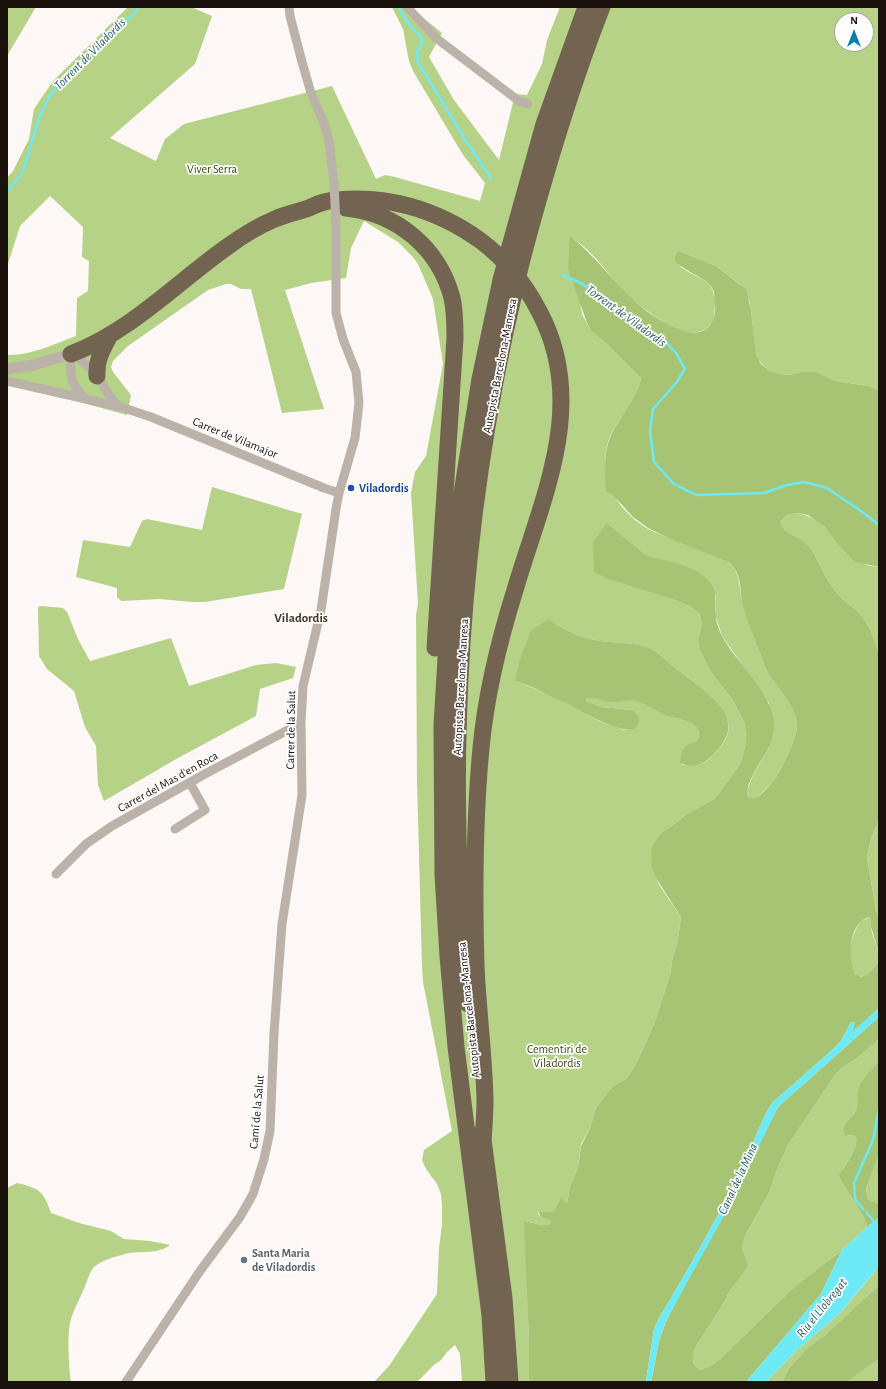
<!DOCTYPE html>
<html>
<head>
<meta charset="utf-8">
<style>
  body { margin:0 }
  #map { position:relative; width:886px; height:1389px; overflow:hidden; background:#fdf8f5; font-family:"Alegreya Sans",sans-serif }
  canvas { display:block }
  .frame { position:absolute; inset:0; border:8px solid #1b120d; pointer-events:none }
  .north { position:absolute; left:834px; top:12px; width:40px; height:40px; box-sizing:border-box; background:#fff; border:1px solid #a4a09e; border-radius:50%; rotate:0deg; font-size:11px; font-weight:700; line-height:16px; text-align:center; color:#1b120d }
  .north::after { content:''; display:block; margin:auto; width:14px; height:18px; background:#0081a5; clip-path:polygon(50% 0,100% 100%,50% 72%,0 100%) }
</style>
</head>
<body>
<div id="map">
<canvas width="886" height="1389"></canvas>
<div class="frame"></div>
<div class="north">N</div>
</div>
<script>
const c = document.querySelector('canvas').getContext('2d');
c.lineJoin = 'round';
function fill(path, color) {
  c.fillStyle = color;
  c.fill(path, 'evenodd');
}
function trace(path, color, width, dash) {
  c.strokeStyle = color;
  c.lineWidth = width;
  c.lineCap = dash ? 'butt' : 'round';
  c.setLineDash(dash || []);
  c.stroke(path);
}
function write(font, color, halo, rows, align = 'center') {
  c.font = font + ' "Alegreya Sans",sans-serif';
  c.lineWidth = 3.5;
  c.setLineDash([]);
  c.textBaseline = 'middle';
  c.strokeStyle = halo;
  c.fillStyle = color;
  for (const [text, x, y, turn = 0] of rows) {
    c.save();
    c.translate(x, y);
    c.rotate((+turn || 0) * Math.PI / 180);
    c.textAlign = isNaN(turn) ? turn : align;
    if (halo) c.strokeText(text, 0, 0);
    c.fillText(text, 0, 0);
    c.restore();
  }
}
const green = new Path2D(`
  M7 7H36L7 56Z
  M128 7H191L212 16 195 64 110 138 156 161 165 139 184 124 332 86 376 179 385 175 395 177 480 201 485 183 463 155 413 71 409 61 403 29 392 7H410L442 33 429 57 454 100 499 160 515 94 527 95 542 64 547 40 560 7H879V390L868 386 836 381 816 372H800L789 375 779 374 768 370 757 359 755 350 751 310 749 300 740 284 716 266 677 250 675 256C676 259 678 264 681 267 690 275 706 277 712 289 715 295 716 312 713 319 699 354 644 310 628 295 608 276 594 250 570 237L582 314 591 331 607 344 641 378C637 402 618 417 609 439 596 477 616 509 648 529 658 534 669 538 679 542 696 549 713 556 730 563 742 577 738 586 743 603 747 618 753 633 758 649 761 655 763 663 766 669 776 686 795 703 797 724 798 737 779 776 770 785 763 791 758 801 748 797L747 791 753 775 769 748V703L722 636 716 617V596L645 554 607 523 610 580 677 601 691 607 699 613 702 624 698 639 713 675 732 699 745 724 746 744 740 764 720 792 714 799 687 814 671 826 655 841 652 869 660 886 681 917 677 945 673 955 670 975 654 1024 637 1062 627 1078 612 1087 596 1108 590 1128 581 1144 578 1167 570 1187 567 1203 560 1199 553 1212H538V1214L541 1217 551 1221V1225H542L525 1221 529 1342V1382H462L460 1354 455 1345 447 1352 441 1360 434 1365 417 1382H374L389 1366 437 1294 439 1248 442 1225V1205L441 1194 437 1184 426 1169 422 1160 424 1150 452 1131 423 982 422 967 417 780 416 615 418 604 411 493 415 472 426 456 443 364 433 299 418 264 412 256 398 242 364 221 351 248 346 278 311 283 285 290 324 409 282 413 251 289H241L231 284H226L208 290 128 346 113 361 111 367 113 372 131 395 127 415 54 395 7 384V355C30 356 54 344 76 336L77 298 88 291 89 261 82 257 83 227 50 196 20 226 7 267V178L13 171 29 139 34 109 53 81ZM842 20H866V44H842ZM549 619C566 632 587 640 609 642 625 644 639 642 654 650 665 659 675 668 687 677 712 696 749 721 715 753 704 765 698 768 681 764 681 755 681 746 690 743 694 742 696 742 699 738 702 720 675 719 664 715 654 711 646 703 636 701 629 700 623 702 617 701 606 700 596 698 586 697V701L602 707 631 710 638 723 636 727 624 730 599 721 570 705 531 687 515 681Z
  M212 487 302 514 284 589 205 602H192L160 599 121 601 117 597V588L76 577 83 540 130 547 142 521 147 519 202 530Z
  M797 513C827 518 840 548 864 564 868 566 874 566 879 567V653C874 642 871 628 864 619 855 607 841 600 833 588 823 575 819 558 808 545 802 538 793 536 785 530 783 528 781 524 780 522L787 515Z
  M42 606 63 608 67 612 78 639 90 661 171 638 189 686 256 665 276 663 296 667 293 678 260 689 256 716 178 758 104 801 98 785 96 746 85 727 74 691 47 669 39 656 38 607Z
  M879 820V919L876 910 867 858 871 838Z
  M870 917C871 922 871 928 872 933 876 946 885 959 872 971 868 974 864 977 858 977 843 964 851 934 861 921Z
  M879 1039V1061L864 1078 858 1095V1106L856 1110 844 1128V1132L846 1136 852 1135 856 1137C858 1150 848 1160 842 1170L848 1191 864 1218 867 1227 842 1250 794 1287 719 1360 710 1366 700 1370 693 1363V1353L698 1343 725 1301 729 1292 747 1266 742 1246 745 1236 770 1191 776 1172 788 1145 835 1075 842 1068 861 1055Z
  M879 1155V1204L866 1199C865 1183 873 1169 879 1155Z
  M17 1183C40 1189 43 1190 51 1213L79 1223 111 1231 124 1239 150 1241 170 1245C158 1255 139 1250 125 1254 115 1257 102 1260 94 1267 89 1272 88 1280 85 1286 80 1299 73 1310 70 1323 67 1338 69 1367 71 1382H7V1188Z
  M879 1265V1285L824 1336 806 1349 789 1368 782 1382H766L795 1352 840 1313 873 1274Z
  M879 1359V1382H847Z`);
const forest = new Path2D(`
  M570 236C602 261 623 297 657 318 671 326 700 343 711 323 714 318 716 312 715 306 713 299 716 294 712 288 704 276 685 272 675 261V256L677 250 716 266 746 289 751 310 756 355 760 363 768 370 779 374 789 375 800 372H816L836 381 868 386 879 390V567L855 562 839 545 825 527 808 515 797 513 787 515 780 522C782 525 783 528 785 530 793 536 802 538 808 545 819 558 823 575 833 588 841 600 855 607 864 619 871 628 874 641 879 653V820L871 838 867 858 876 910 879 919V953L871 927 870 917C849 921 847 958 855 974L860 977C869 975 876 968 879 960V1008L853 1032 851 1022 841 1041 830 1052 772 1103 766 1113 731 1192 684 1276 658 1320 654 1329 646 1381 651 1382 659 1341 666 1321 778 1107 879 1017V1039L861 1055 842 1068 835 1075 788 1145 776 1172 770 1191 745 1236 742 1247 748 1266 729 1292 725 1301 698 1343 693 1353V1363L700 1370 710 1366 719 1360 794 1287 842 1250 821 1294 746 1382H529V1342L524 1221 542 1225H550L551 1221 541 1217 538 1212H553L560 1199 562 1198 567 1203 570 1187 578 1167 581 1146 590 1128 596 1108 612 1087 627 1078 637 1062 654 1024 670 975 673 955 677 945 681 917 656 878 652 869 651 850 655 841 662 833 687 814 714 799 720 792 740 764 746 744 745 724 732 699 713 675 700 649 698 639 702 624 699 613 691 607 677 601 610 580 594 572 593 542 607 523 645 554 651 557C671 562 694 565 709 581 718 590 715 603 716 616 716 622 719 630 722 636 735 661 774 695 774 724 774 732 772 740 769 747 763 761 744 782 748 797 758 801 764 791 770 785 779 776 798 737 797 724 795 703 775 686 766 669 763 663 761 655 758 649 753 634 747 620 743 606 739 588 743 577 730 563L668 538 648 528 633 517 612 494 606 492C605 463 602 446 619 421 628 406 638 395 641 378L607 344 591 331 587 323 568 269Z
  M549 619C566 632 587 640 609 642 625 644 639 642 654 650 665 659 675 668 687 677 715 698 749 721 713 755 702 765 696 769 680 763 681 755 681 746 690 743 694 742 696 742 699 738 702 720 675 719 664 715 654 711 646 703 635 701 627 700 619 702 610 702 602 701 594 697 586 698V701L602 707 631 710C638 713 642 721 636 727 626 738 579 710 568 704 561 701 553 698 546 694 541 692 537 689 532 687 527 685 520 683 515 681L519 662 531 630Z
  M879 1061V1155L870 1177 866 1189 867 1199 879 1204V1218L867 1227 864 1218 839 1176C845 1163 858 1152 856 1137L852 1135 846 1136C838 1126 853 1118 856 1110 859 1104 857 1097 858 1091 861 1078 871 1070 879 1061Z
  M879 1285V1359L847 1382H782L789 1368 806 1349 824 1336Z`);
const water = new Path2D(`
  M879 1008V1017L778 1107 737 1192 666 1321 659 1341 651 1382 646 1381 654 1329 658 1320 684 1276 731 1192 766 1113 772 1103 830 1052 841 1041 851 1022H855L853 1031Z
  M879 1218V1265L876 1270 840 1313 795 1352 766 1382H746L821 1294 842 1250 867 1227Z`);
const stream = new Path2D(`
  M398 7 408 23 421 37 422 44 417 51 418 62 466 141 491 178
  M7 191 19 178 24 169 38 121 49 96 82 60 131 16 139 7
  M562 275 581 283 629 320 661 337 676 353 685 369 676 383 653 409 650 431 654 462 674 484 696 495 764 493 787 485 804 482 827 488 861 511 879 525
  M863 1209 855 1199 854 1183 873 1140 879 1108
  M866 1212 879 1227`);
const minor = new Path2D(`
  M289 7 290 16 302 62 311 93 324 123 329 140 334 183
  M407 7 436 38 519 101 528 104
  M7 381 121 407 151 417 324 488 339 493
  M86 399C69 382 70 377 71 354 81 360 91 367 98 376 106 389 107 396 120 407
  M175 829 205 810 190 783
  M56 874 86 844 112 826 203 775 301 723
  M126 1382 200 1271 240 1217 253 1194 264 1159 270 1131 274 1033 282 924 302 795 301 723 303 686 321 610 336 509 339 493 355 438 359 403 356 372 343 339 336 313V225`);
const tertiary = new Path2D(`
  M7 369 33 365 71 354`);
const motorway = new Path2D(`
  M346 208C397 213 439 248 452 298 455 311 455 324 455 338L435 648
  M509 250 544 124 586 7
  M521 263C544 176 569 91 602 7
  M71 354C131 331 175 284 227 247 242 236 258 226 275 219 286 214 298 212 309 208 316 205 321 202 329 201 383 193 437 209 481 241 506 260 525 284 539 311 589 404 542 498 515 590 499 641 486 694 481 748 474 820 474 893 476 966 478 1011 484 1055 485 1100 485 1114 484 1128 483 1142
  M97 376C96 360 102 350 109 337
  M468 1004C445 767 459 525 514 293
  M482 1132 504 1298 510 1382
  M494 1382 490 1315 456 1047 448 956 443 875 442 726 447 641 459 512 480 379 501 280`);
const minorBridge = new Path2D(`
  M334 183 336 225`);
const motorwayBridge = new Path2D(`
  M501 280 509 250
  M514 293 521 263`);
const markers = [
  [351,488,4,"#1a4fb4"],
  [244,1260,4,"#6b7280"]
];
const parkNames = [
  ["Viver Serra",212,169],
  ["Cementiri de",557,1049],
  ["Viladordis",557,1063]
];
const streetNames = [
  ["Autopista Barcelona-Manresa",500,366,-79],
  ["Carrer de Vilamajor",235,438,22],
  ["Autopista Barcelona-Manresa",461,687,-87],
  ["Carrer de la Salut",291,730,-89],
  ["Carrer del Mas d'en Roca",168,782,-29],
  ["Autopista Barcelona-Manresa",469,1010,-96],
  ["Camí de la Salut",257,1112,-85]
];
const transitNames = [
  ["Viladordis",359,488]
];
const worshipNames = [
  ["Santa Maria",252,1253],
  ["de Viladordis",252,1267]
];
const waterNames = [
  ["Torrent de Viladordis",90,54,-45],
  ["Torrent de Viladordis",626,316,36],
  ["Canal de la Mina",738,1179,-65],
  ["Riu el Llobregat",822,1308,-51]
];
const neighbourhoodNames = [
  ["Viladordis",301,618]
];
fill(green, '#b5d286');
fill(forest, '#a6c473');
fill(water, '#6deaf5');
trace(stream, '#6deaf5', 2.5);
trace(minor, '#bbb3aa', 9);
trace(tertiary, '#bbb3aa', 11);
trace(motorway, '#736351', 17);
trace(minorBridge, '#bbb3aa', 9);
trace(motorwayBridge, '#736351', 17);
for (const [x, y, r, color] of markers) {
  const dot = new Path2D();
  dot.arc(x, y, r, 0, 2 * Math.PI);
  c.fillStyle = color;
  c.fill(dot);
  trace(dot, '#fff', 1.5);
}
write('12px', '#35480c', '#fff', parkNames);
write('12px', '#1b120d', '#fff', streetNames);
write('bold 12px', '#164399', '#fff', transitNames, 'left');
write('bold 12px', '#5b616d', '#fff', worshipNames, 'left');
write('italic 13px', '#275d61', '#fff', waterNames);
write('bold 13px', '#483528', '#fff', neighbourhoodNames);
</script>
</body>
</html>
